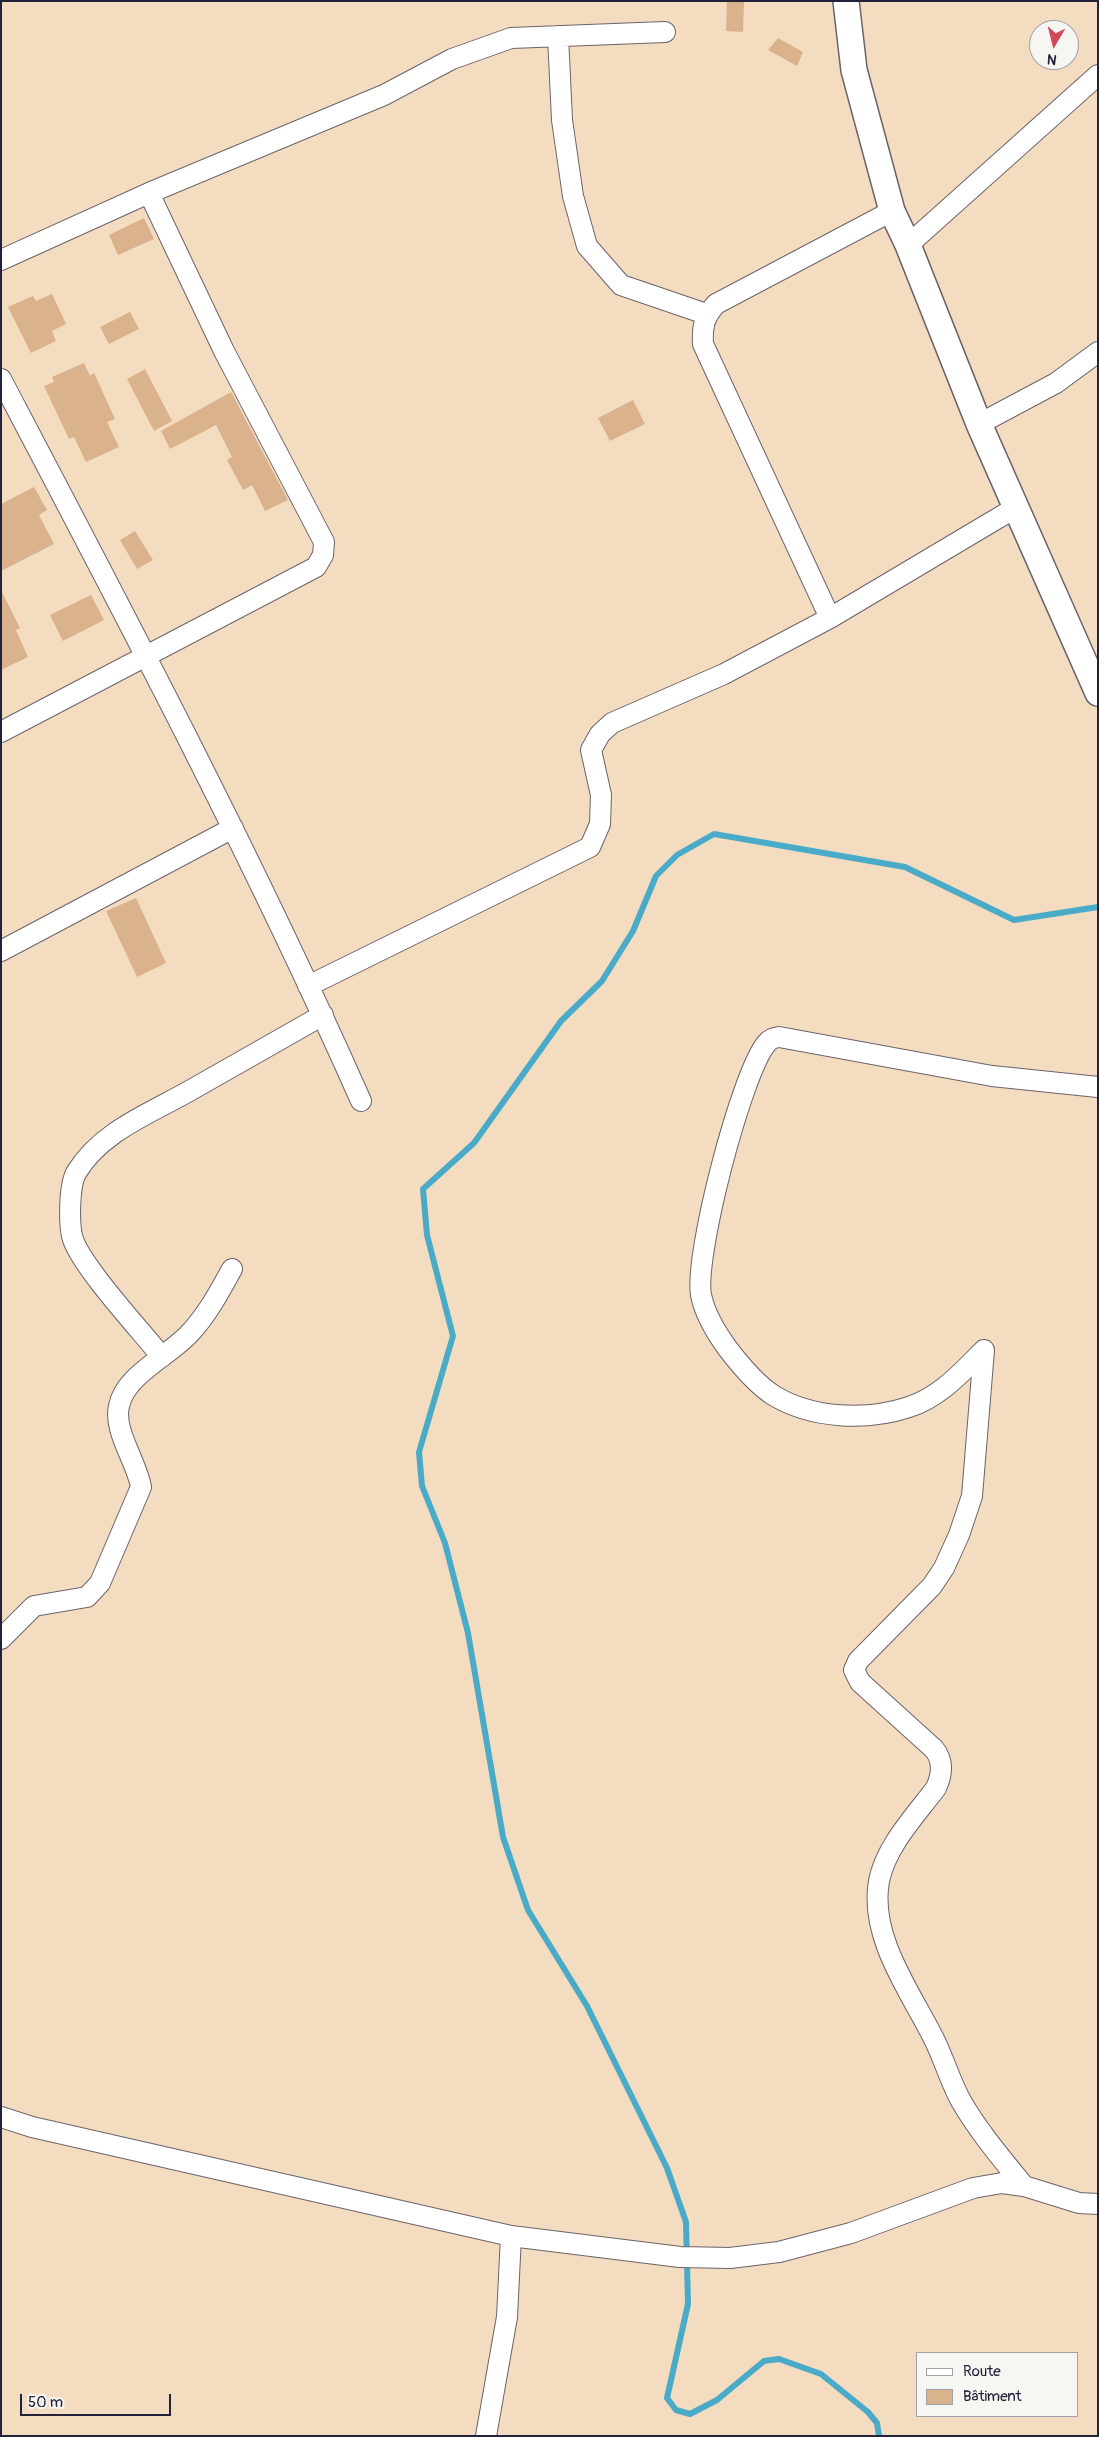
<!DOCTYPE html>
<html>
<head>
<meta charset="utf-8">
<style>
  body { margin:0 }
  #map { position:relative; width:1099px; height:2437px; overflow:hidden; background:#f4dcc0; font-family:Pangolin,sans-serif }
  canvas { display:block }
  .frame { position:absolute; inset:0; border:2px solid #22223b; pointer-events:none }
  .legend { position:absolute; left:916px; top:2352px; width:162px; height:65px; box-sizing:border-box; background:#f6f6f2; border:1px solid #a1a1a9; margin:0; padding:6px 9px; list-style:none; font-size:15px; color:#22223b }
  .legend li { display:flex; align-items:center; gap:10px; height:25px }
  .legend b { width:25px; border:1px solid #a1a1a9 }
  .north { position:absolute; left:1029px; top:20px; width:50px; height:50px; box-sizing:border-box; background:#f6f6f2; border:1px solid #a1a1a9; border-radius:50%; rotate:188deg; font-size:14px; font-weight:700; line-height:20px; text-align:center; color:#22223b }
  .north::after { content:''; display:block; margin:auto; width:18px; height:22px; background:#d1495b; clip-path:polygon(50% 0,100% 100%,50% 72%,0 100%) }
  .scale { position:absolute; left:20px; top:2394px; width:151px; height:22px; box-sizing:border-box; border:2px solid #22223b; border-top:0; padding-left:6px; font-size:15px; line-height:18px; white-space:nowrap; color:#22223b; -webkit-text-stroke:4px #f6f6f2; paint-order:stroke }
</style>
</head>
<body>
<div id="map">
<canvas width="1099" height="2437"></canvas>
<div class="frame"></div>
<ul class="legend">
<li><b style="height:6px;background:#fff"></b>Route</li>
<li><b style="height:14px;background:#dab28c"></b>Bâtiment</li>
</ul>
<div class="north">N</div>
<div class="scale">50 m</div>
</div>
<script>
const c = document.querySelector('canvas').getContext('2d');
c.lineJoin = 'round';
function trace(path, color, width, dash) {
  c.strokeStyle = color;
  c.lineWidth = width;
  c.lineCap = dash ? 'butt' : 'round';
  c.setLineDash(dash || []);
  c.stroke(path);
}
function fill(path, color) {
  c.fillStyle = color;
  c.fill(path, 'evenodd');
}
const stream = new Path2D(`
  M879 2436 877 2423 868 2412 821 2374 779 2359 764 2361 717 2400 690 2414 676 2410 667 2398 688 2304 686 2222 667 2168 587 2006 528 1910 503 1837 468 1633 445 1543 422 1486 419 1452 453 1336 427 1235 423 1189 474 1143 561 1021 602 981 633 931 656 876 677 855 714 834 905 867 1014 920 1098 907`);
const building = new Path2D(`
  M727 1H744L743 32 726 31Z
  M778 38 803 52 797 66 768 50Z
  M144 218 154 239 118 255 109 235Z
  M52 294 66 324 52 331 56 341 31 353 8 307 33 296 36 301Z
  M130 312 139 329 109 344 100 327Z
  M84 363 90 376 94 373 115 419 107 422 119 447 86 462 74 437 69 439 44 386 54 382 52 377Z
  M145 369 172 421 154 431 127 379Z
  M231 392 288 500 265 511 252 485 243 490 227 460 232 457 216 425 170 449 161 431Z
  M633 400 645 424 610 441 598 418Z
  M34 487 47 510 39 515 54 544 1 571V504Z
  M135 531 153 560 137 569 120 540Z
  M1 590 20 628 16 630 28 657 1 670Z
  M91 595 104 620 63 641 50 615Z
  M136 898 166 963 137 977 106 911Z`);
const minor = new Path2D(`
  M558 36 562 120 573 196 587 246 621 285 706 314
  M908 245 1098 75
  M1 260 149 193 384 95 452 59 511 38 665 32
  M1 379C126 617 252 855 361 1101
  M979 424 1056 383 1098 352
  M830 618 703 344C702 327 704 317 716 304L892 211
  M1 732 316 567 323 555 324 542 224 351 149 193
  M1 951 233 828
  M308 986 590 847 600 824 601 795 591 750 600 734 612 723 724 674 830 618 1015 508
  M984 1350 972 1496 959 1535 944 1568 932 1586 858 1661 854 1670 860 1682 934 1749C944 1761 942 1775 936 1788 915 1816 886 1846 879 1881 869 1937 910 1991 934 2039 944 2059 950 2081 961 2101 979 2132 1002 2159 1024 2186
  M984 1350C962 1372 940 1397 909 1407 867 1421 812 1419 773 1395 756 1384 741 1366 728 1349 717 1334 705 1315 701 1295 694 1256 741 1075 766 1044 770 1039 773 1038 779 1037L992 1076 1098 1087
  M162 1357C143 1333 78 1263 72 1236 69 1222 69 1186 76 1173 101 1131 151 1113 191 1090 235 1065 279 1040 323 1015
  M1 1639 34 1606 87 1597 100 1583 141 1487C137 1462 113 1431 119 1406 125 1375 169 1356 190 1333 207 1315 220 1291 232 1269
  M1 2117 32 2127 511 2236 680 2257 730 2258 779 2252 851 2233 973 2188 1002 2183 1024 2186 1079 2203 1098 2204
  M486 2436 507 2317 511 2236`);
const tertiary = new Path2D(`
  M846 1 854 70 892 211 908 245 979 424 1098 693`);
trace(stream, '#49abc8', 6);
fill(building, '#dab28c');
trace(minor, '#6c636a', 22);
trace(tertiary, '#6c636a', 28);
trace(minor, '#fff', 20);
trace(tertiary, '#fff', 25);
</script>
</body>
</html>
